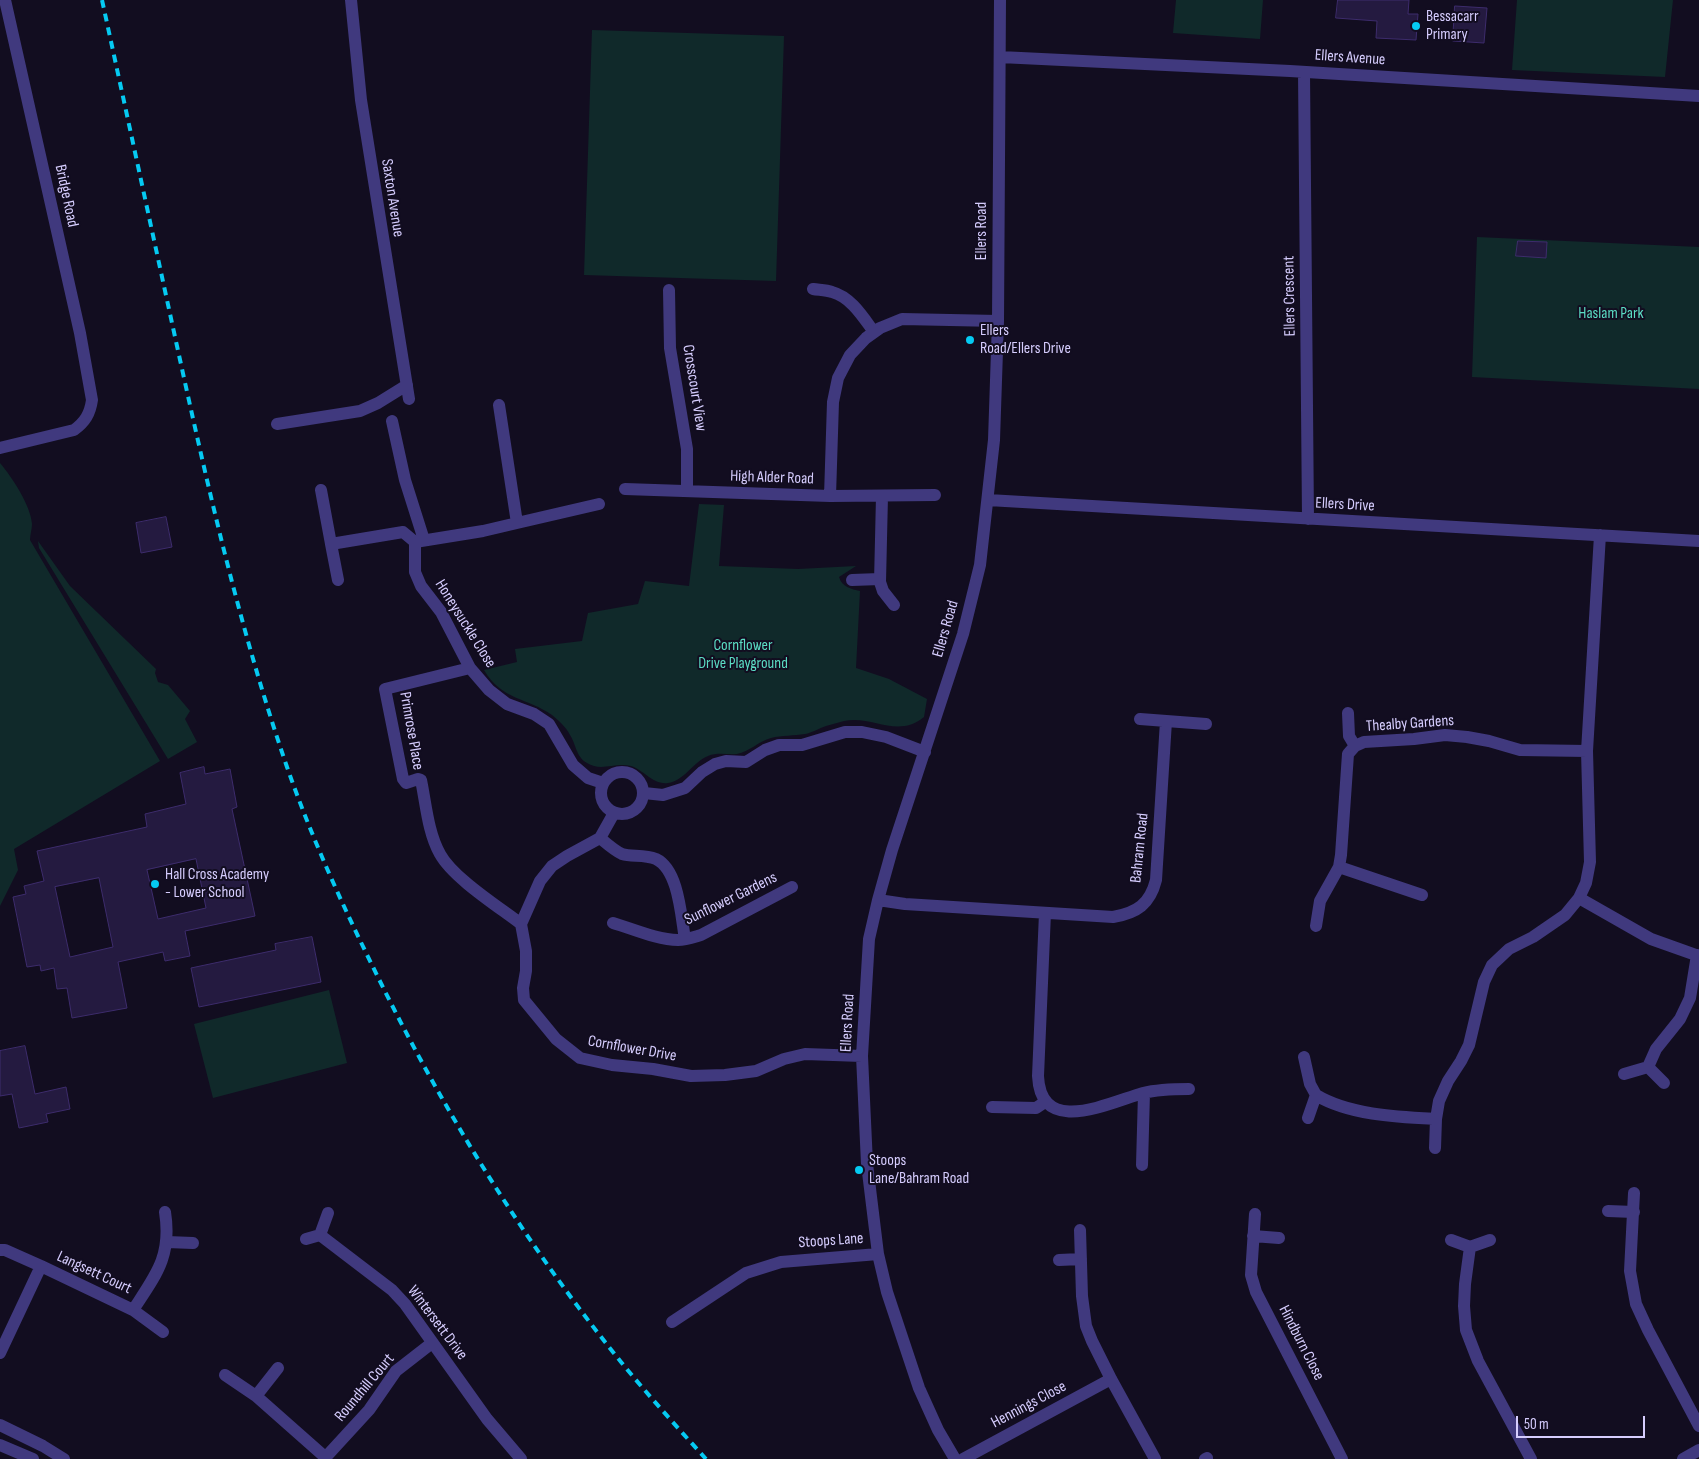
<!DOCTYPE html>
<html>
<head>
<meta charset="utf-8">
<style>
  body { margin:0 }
  #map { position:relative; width:1699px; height:1459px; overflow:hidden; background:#120d20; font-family:"Sofia Sans Condensed",sans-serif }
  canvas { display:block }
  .scale { position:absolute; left:1516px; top:1416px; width:129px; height:22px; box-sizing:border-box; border:2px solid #d6cdfe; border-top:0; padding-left:6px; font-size:15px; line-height:18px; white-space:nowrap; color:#d6cdfe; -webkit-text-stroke:4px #120d20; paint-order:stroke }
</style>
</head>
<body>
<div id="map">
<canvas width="1699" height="1459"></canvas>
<div class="scale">50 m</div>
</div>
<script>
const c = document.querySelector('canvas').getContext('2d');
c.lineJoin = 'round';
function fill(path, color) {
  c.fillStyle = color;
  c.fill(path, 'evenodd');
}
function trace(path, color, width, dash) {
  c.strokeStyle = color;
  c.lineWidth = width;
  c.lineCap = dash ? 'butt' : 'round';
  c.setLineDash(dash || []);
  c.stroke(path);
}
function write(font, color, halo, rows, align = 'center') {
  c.font = font + ' "Sofia Sans Condensed",sans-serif';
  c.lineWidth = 4;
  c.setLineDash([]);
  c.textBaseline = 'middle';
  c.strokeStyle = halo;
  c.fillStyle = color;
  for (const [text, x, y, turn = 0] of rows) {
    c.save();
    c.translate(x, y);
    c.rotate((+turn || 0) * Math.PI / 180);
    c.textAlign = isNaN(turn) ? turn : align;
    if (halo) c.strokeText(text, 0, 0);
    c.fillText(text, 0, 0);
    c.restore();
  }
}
const green = new Path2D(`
  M1176 0H1263L1260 39 1173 33Z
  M1517 0H1673L1665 77 1512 70Z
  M592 30 784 36 776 281 584 275Z
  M1477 237 1699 247V389L1472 377Z
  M0 463C12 477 31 506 32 524 32 529 30 535 30 540L160 761 14 849 18 870 0 906Z
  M699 504 724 505 719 566 798 569 856 566 839 577C842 587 851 589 860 591L856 668 889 679 927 699 924 717C897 739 873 715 844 721 838 723 832 724 826 726 819 728 812 733 805 734 794 736 782 735 771 738 759 741 749 752 737 754 727 755 718 752 708 756 693 762 684 781 668 783 653 785 644 770 631 766 615 762 601 772 587 763 576 757 576 744 570 735 566 727 559 721 552 715 528 698 501 700 484 670L517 662 515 649 582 641 588 613 638 604 645 581 689 586Z
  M38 541 70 586 156 669 155 673 158 682 168 685 190 711 185 719 197 742 168 759 39 548Z
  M329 990 347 1063 213 1098 194 1024Z`);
const building = new Path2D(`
  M1338 0H1409L1408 14H1418L1416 40 1376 38 1377 21 1336 18Z
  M1455 6 1487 8 1484 43 1453 41Z
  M1518 241 1547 242 1546 258 1516 256Z
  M166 517 172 547 141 553 136 523Z
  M204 767 205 774 230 769 237 807 232 809 255 916 185 931 190 956 165 961 163 952 118 962 127 1008 72 1018 67 988 57 989 54 968 41 971 40 965 27 967 13 897 26 894 24 886 44 881 37 851 147 827 145 814 186 804 180 773ZM196 859 206 908 158 919 147 870ZM99 878 113 947 70 957 55 887Z
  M312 937 321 982 199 1007 191 968 276 950 275 944Z
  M25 1046 35 1094 66 1087 70 1109 46 1114 48 1122 19 1128 12 1094 0 1096V1051Z`);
const minor = new Path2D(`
  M351 0 361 100 409 399
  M1000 57 1290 71 1699 96
  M1304 72 1308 519
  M813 289C819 290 826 290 832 292 851 297 863 317 874 332
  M669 290 670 348 687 449V491
  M392 421 405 480 424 540
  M277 424 360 411 378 403 407 385
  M0 448 74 430C85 422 90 414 92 400L80 333 5 0
  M625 489 830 496 833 402 838 378 850 355 866 338 880 328 902 319 998 321
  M321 490 331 544 403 532 415 542
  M830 496 935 495
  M882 496 880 582 883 591 894 605
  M988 500 1699 541
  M517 523 599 504
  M415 542V572L421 586 441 612 470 668 489 690 507 704 534 714 549 724 573 765 588 778 603 783
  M415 542 483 531 517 523 499 405
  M331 544 338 580
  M852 580 880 579
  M470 668 385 689 403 779 406 783 418 779 421 780C426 804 428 833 440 854 453 878 499 907 521 924
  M1348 713 1349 736 1355 746
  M1140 719 1206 724
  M601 793a21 21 0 1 1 42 0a21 21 0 1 1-42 0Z
  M644 793 663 795 685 788 702 772 715 764 726 761 746 762 765 750 779 745H802L845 732H862L886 737 925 752
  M614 813 600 838 567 856 552 866 540 881 521 924 526 951V971L523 988 524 1000 556 1039 580 1058 612 1065 653 1069 691 1076 725 1075 756 1071 784 1059 805 1054 862 1056
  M600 838C606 843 615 851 622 854 632 857 644 854 656 859 679 870 681 917 685 939
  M1339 867 1422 895
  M1579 898 1651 939 1699 956
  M878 900 905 904 1113 917C1137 913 1150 904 1156 880L1166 721
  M1045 913 1038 1076C1041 1137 1108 1103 1143 1093 1159 1089 1174 1089 1189 1089
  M613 923C633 929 658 940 678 940 686 940 694 937 701 935L792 887
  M1316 926 1320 901 1339 867 1341 855 1348 754 1355 746 1364 742 1414 739 1445 735 1467 737 1489 741 1520 750 1587 751
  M1304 1057 1310 1084 1316 1095
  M1648 1067 1656 1049 1680 1019 1690 998 1697 955
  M1624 1074 1648 1067 1664 1083
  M992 1107 1036 1108 1045 1102
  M1308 1118 1316 1095C1349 1115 1397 1117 1436 1119
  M1435 1148 1436 1119 1439 1101 1448 1081 1461 1061 1469 1045 1484 982 1492 965 1509 949 1533 937 1565 915 1579 898 1586 883 1590 862 1587 751 1600 535
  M1142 1165 1144 1093
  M1634 1193 1630 1271 1636 1304 1648 1330 1699 1426
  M1608 1211 1634 1212
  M1255 1214 1251 1275 1256 1292 1342 1459
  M1080 1230 1082 1296 1086 1326 1092 1341 1111 1379 1155 1459
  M320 1235 328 1213
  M1253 1236 1279 1238
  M306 1239 320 1235 392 1290 405 1304 487 1419 521 1459
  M1451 1240 1470 1247 1490 1240
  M167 1242 193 1243
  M1470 1247 1465 1284 1464 1306 1466 1330 1478 1361 1531 1459
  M0 1250H5L41 1266
  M1059 1260 1081 1259
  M133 1310C156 1275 172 1256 165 1212
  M672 1322 746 1273 781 1262 878 1254
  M0 1353 41 1266 133 1310 163 1332
  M225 1375 256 1396 325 1457
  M256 1396 278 1368
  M0 1425 43 1446 64 1459
  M0 1445 33 1459
  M324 1459 369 1410 396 1371 432 1343
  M955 1459 938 1430 919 1388 887 1292 878 1254 867 1164 862 1056 869 939 878 900 892 850 963 634 980 565 994 440 998 321 1000 0
  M963 1459 1111 1379
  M1205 1459 1207 1458
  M1683 1459 1699 1450`);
const rail = new Path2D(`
  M102 0C127 115 152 231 177 346 208 488 240 630 287 767 311 836 341 902 373 967 441 1107 523 1241 621 1362 648 1395 677 1427 706 1459`);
const markers = [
  [1416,26,5,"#05caf2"],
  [970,340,5,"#05caf2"],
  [155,884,5,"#05caf2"],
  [859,1170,5,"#05caf2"]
];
const poiNames = [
  ["Bessacarr",1426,17],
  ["Primary",1426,35],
  ["Ellers",980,331],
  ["Road/Ellers Drive",980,349],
  ["Hall Cross Academy",165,875],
  ["- Lower School",165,893],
  ["Stoops",869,1161],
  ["Lane/Bahram Road",869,1179]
];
const streetNames = [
  ["Ellers Avenue",1350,58,4],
  ["Bridge Road",66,196,78],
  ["Saxton Avenue",392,198,81],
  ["Ellers Road",982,231,-90],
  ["Ellers Crescent",1290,296,-91],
  ["Crosscourt View",694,388,81],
  ["High Alder Road",772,478,2],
  ["Ellers Drive",1345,505,3],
  ["Honeysuckle Close",465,624,58],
  ["Ellers Road",946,629,-74],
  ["Thealby Gardens",1410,724,-4],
  ["Primrose Place",411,731,80],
  ["Bahram Road",1140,848,-84],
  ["Sunflower Gardens",731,899,-26],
  ["Ellers Road",848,1023,-87],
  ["Cornflower Drive",632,1049,10],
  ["Stoops Lane",831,1241,-4],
  ["Langsett Court",94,1273,25],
  ["Wintersett Drive",437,1323,53],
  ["Hindburn Close",1301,1343,63],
  ["Roundhill Court",365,1388,-50],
  ["Hennings Close",1029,1405,-28]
];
const parkNames = [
  ["Haslam Park",1611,314],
  ["Cornflower",743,646],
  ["Drive Playground",743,664]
];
fill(green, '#10292a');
fill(building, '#241a40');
trace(building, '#3d2c6c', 1);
trace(minor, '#40397e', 12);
trace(rail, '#05caf2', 4, [8, 6]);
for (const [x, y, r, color] of markers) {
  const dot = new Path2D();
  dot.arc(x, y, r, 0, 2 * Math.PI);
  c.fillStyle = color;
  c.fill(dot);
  trace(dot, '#120d20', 2);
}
write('16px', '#d6cdfe', '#120d20', poiNames, 'left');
write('16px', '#d6cdfe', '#120d20', streetNames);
write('16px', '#5bdcc4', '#120d20', parkNames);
</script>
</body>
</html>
